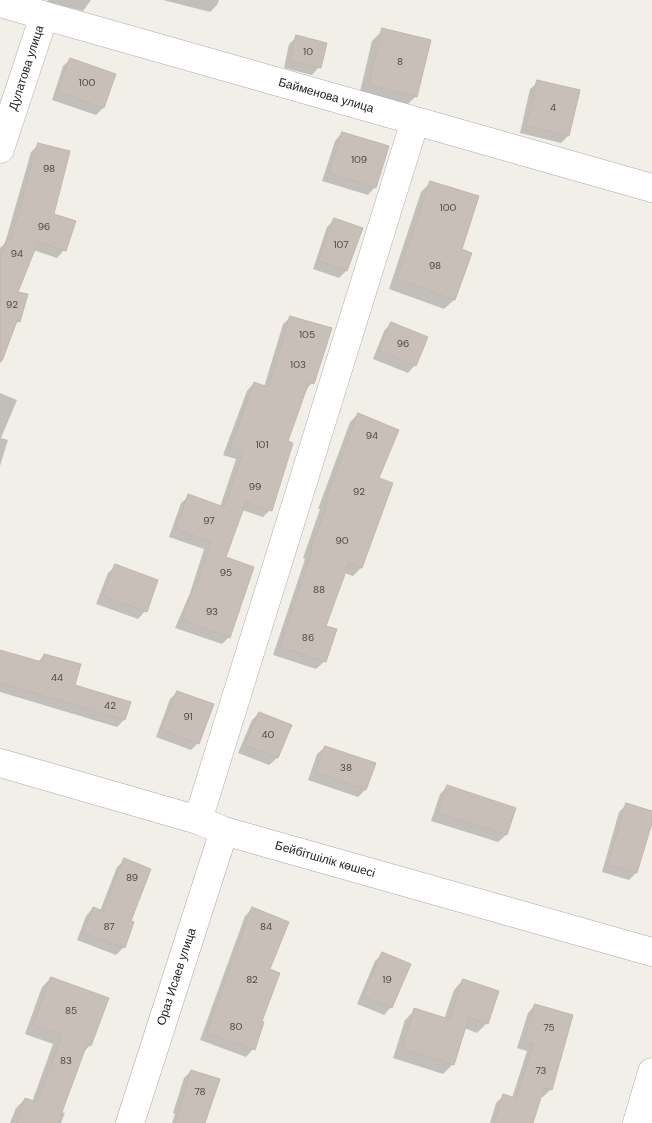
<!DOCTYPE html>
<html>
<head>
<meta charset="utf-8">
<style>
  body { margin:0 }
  canvas { display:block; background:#f2efe9 }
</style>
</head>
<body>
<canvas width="652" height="1123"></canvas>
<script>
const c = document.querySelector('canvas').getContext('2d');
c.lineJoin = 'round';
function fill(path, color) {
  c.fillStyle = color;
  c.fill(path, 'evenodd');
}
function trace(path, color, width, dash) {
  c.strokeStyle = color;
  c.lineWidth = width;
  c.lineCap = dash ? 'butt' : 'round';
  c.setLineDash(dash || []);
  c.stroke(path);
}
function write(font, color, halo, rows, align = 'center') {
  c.font = font + ' "DM Sans",sans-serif';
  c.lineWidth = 4;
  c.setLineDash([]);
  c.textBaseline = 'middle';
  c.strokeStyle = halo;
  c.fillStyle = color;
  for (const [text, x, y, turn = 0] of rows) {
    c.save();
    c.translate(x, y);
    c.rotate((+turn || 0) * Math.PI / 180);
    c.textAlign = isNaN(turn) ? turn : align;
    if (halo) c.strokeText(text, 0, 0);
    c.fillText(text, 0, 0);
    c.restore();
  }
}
const shadow = new Path2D(`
  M48 0H91L83 11 47 2Z
  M163 0H219L217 5 210 12Z
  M383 30 416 96 405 107 359 96 372 41Z
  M297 37 319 67 312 75 284 68 289 44Z
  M71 59 115 75 103 108 96 115 52 100 63 66Z
  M538 82 579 91 568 136 561 143 520 133 530 89Z
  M342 133 375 187 368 195 322 181 335 141Z
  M39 144 53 215 64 250 57 258 33 250 17 292 19 321 13 327 0 364V248L5 243 31 152Z
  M431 182 460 250 454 300 444 309 389 289 421 192Z
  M335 219 361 229 346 271 339 278 313 269 327 227Z
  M291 317 312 383 305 391 286 442 270 510 263 517 242 510 224 558 229 637 222 644 175 628 190 593 204 549 169 537 181 503 189 496 220 507 236 459 223 455 247 391 254 383 264 387 283 324Z
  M391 323 415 365 408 373 373 359 384 331Z
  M0 393 17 400 1 438 8 440 0 466Z
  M358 414 361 568 353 576 344 573 324 627 325 661 316 669 273 655 305 559 303 558 320 509H318L350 422Z
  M115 566 145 611 138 619 96 604 108 573Z
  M0 652 38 662 44 655 73 686 129 703 124 720 117 727 0 692Z
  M177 692 198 743 191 750 156 737 170 699Z
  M259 713 290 726 277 758 269 765 238 753 252 720Z
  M325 747 375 764 365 790 358 797 308 780 317 754Z
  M447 787 514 809 506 835 498 842 431 821 440 794Z
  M626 805 652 812 636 873 629 880 602 872 619 812Z
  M125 860 129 922 124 947 116 955 77 940 86 916 93 908 100 911 117 867Z
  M253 908 269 970 253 1049 246 1057 200 1040 245 916Z
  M382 954 391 1007 384 1015 357 1004 375 961Z
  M51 978 90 1045 82 1054 61 1112 65 1113 61 1123H10L16 1108 25 1099 32 1102 53 1044 25 1034 42 987Z
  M463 980 487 1023 477 1033 464 1028 453 1064 443 1074 393 1058 405 1020 415 1010 444 1019 454 990Z
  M535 1005 550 1090 543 1097 540 1096 532 1123H490L496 1103 503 1096 512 1098 527 1051 517 1048 528 1013Z
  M191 1071 205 1123H172L175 1114 173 1113 184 1078Z`);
const building = new Path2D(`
  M382 28 431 40 417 97 369 85Z
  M296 35 327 43 321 68 290 61Z
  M70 58 116 74 104 108 58 92Z
  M537 80 580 90 569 136 526 126Z
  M342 132 389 146 376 188 329 173Z
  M38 143 70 151 54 214 76 221 66 251 38 242 18 292 28 294 20 322 17 321 2 361H0V258L7 239 10 240Z
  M430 181 479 196 462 249 472 253 455 300 397 279Z
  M334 218 363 228 347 271 319 261Z
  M290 316 332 328 314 384 309 382 288 441 293 443 272 511 246 502 226 557 254 567 230 638 182 620 194 587 196 588 211 542 176 529 188 494 224 507 243 452 230 447 254 382 268 387Z
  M391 322 428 337 416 366 379 351Z
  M358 413 399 430 379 478 393 483 362 568 349 563 326 626 337 629 326 662 280 647 312 551 310 550 328 501 326 500Z
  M115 564 158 580 147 612 103 596Z
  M0 650 42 662 44 654 81 664 75 685 131 702 125 720 0 683Z
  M177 691 214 704 199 744 162 730Z
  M259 712 292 725 278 758 245 745Z
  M325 746 376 763 366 790 315 772Z
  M447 785 516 808 507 835 438 813Z
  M626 803 652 811V823L637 873 608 865Z
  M124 858 151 869 131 921 134 922 125 948 83 933 93 907 103 911Z
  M252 907 289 922 270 969 280 973 262 1021 264 1022 255 1050 207 1033Z
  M382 952 411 964 392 1008 364 996Z
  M51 977 109 998 91 1046 87 1044 58 1123H16L25 1098 37 1102 62 1035 33 1025Z
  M463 979 499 991 488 1024 469 1017 454 1065 402 1049 414 1008 449 1019Z
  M535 1004 573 1015 552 1090 544 1088 533 1123H494L503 1094 516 1098 533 1044 524 1041Z
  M191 1070 220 1079 205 1123H176Z`);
const minor = new Path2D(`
  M0 3 652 188
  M0 149 44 16
  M0 763 198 820 224 831 652 952
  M198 820 415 121
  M130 1123 224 831
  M637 1123 652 1072`);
const numberNames = [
  ["10",308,52],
  ["8",400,62],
  ["100",87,83],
  ["4",553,108],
  ["109",359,160],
  ["98",49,169],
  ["100",448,208],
  ["96",44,227],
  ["107",341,245],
  ["94",17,254],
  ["98",435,266],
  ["92",12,305],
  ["105",307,335],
  ["96",403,344],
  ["103",298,365],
  ["94",372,436],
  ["101",262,445],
  ["99",255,487],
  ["92",359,492],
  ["97",209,521],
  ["90",342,541],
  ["95",226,573],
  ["88",319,590],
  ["93",212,612],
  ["86",308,638],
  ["44",57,678],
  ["42",110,706],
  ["91",188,717],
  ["40",268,735],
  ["38",346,768],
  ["89",132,878],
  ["87",109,927],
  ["84",266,927],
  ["82",252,980],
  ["19",387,980],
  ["85",71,1011],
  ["80",236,1027],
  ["75",549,1028],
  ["83",66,1061],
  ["73",541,1071],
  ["78",200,1092]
];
const streetNames = [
  ["Дулатова улица",27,68,-72],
  ["Байменова улица",326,96,16],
  ["Бейбітшілік көшесі",325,860,16],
  ["Ораз Исаев улица",177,977,-72]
];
fill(shadow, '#0003');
fill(building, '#c7bfb8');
trace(building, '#c4b6ab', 1);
trace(minor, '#a9a9a9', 29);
trace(minor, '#fff', 28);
write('10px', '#4b4948', null, numberNames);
write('12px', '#222', '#fff', streetNames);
</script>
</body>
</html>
